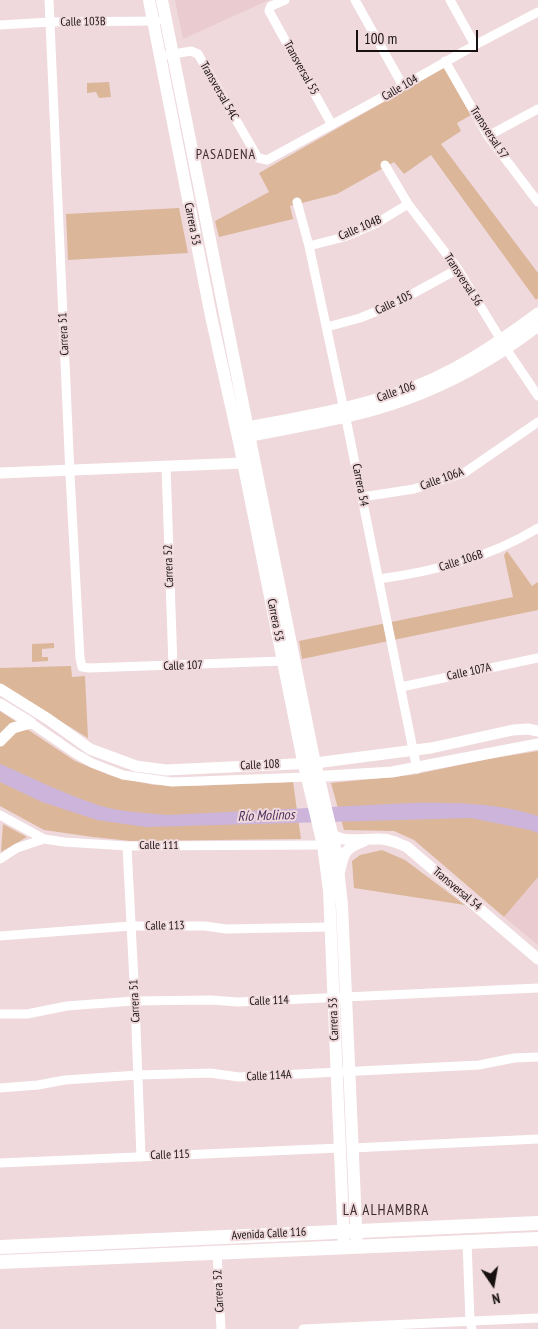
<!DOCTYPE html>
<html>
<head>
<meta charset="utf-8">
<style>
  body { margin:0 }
  #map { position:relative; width:538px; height:1329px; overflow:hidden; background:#efd9dc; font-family:"PT Sans Narrow",sans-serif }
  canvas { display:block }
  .north { position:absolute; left:468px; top:1259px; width:50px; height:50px; -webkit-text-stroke:4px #efd9dc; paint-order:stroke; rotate:168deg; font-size:14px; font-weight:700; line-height:20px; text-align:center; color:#181112 }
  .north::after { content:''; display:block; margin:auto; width:18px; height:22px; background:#181112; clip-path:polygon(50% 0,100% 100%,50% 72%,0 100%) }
  .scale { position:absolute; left:356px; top:30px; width:122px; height:22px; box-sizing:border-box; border:2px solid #181112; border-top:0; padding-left:6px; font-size:15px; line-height:18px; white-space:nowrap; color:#181112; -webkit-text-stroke:4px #efd9dc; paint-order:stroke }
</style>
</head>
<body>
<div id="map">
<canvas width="538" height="1329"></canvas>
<div class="north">N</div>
<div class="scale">100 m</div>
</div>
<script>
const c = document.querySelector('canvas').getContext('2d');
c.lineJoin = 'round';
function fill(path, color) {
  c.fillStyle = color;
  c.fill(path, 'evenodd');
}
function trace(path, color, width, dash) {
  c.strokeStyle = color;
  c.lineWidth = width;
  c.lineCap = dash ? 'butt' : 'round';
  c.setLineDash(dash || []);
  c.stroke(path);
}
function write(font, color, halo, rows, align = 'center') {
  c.font = font + ' "PT Sans Narrow",sans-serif';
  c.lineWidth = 4;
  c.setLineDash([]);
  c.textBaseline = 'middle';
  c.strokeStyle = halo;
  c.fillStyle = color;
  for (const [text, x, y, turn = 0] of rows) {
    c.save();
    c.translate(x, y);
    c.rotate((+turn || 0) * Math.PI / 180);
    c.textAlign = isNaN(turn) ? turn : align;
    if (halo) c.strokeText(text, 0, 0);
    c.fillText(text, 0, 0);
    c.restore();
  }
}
const built = new Path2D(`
  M175 0H269L183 39Z
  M538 877V945L504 917Z`);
const green = new Path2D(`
  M445 67 471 115 457 123 461 131 441 144 538 273V298L536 300 431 155 404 174 394 162 337 194 290 206 293 219 219 237 215 221 269 192 259 173Z
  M109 82 111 97 99 98 96 92 87 93V83Z
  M179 208 188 253 68 260 66 214Z
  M507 551 532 586 538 582V610L302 659 299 641 513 597 504 555Z
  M54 643V648L42 649V657H48V661L32 662V644Z
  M71 666 72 677 85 676 88 738 0 684V668Z
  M0 711 75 761 112 776 154 785 191 786 293 782 301 839 131 841 93 837 44 830 0 806Z
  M538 751V877L504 917 414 840 394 831 344 830 331 783 412 775 488 759Z
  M3 824 27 837 1 852Z
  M382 850 405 860 465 905 354 888 352 861 360 855Z`);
const water = new Path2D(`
  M0 764C33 778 66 795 101 806 122 812 145 813 167 815 227 812 288 809 349 806 408 803 481 797 538 816V833L530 830 471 818 146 827 97 820 42 802 0 782Z`);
const minor = new Path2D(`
  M49 0 70 475 80 658 82 667 89 668 283 661
  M285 0 271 6 269 11 332 125
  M355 0 403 86
  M450 0 475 45
  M0 25 50 22 157 21
  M168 55 191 51 198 54 258 158 267 160 403 86 475 45 538 12
  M445 61 488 136 538 202
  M488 136 538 109
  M385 165 408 204 458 269 507 350 538 396
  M297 202 309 246 347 424 417 769
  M309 246 344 237 377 223 408 204
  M327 327 360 318 392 305 458 269
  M166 466 173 666
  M362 497 414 489 464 473 538 422
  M379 579C435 571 489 558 538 528
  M401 687 538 658
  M31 723 76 754 92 763 123 775 172 782 307 777
  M0 815 44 839
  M127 846 135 1001 141 1157
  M0 859 17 848 44 839 64 842 127 846 323 845
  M0 936 131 926H205L226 929 330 927
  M0 1014H27L67 1006 133 1001 211 1000 238 1002 538 988
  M0 1088 38 1085 65 1080 138 1075 210 1073 239 1077 479 1065 514 1058 538 1057
  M353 1148 538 1139
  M0 1163 340 1148
  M467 1242 470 1321 472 1329
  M217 1252 221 1329
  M303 1329 538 1318`);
const tertiary = new Path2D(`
  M238 429C292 418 347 410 399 392 450 375 495 345 538 313
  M241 438C295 427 353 419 405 400 452 383 498 357 538 326
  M0 473 244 463
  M0 689 48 719 90 749 136 766 166 770 315 763 431 748 513 730 528 729 538 731
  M0 704 31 723
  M0 741 13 728 31 723
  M311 777 392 772 538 744
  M332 834C345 844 365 838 380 839 390 839 398 843 407 847L538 959
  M340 870C344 851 346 848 364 841`);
const secondary = new Path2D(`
  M149 0 211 316 239 442 302 756 323 845 329 890 344 1247
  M162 0 313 754 336 851 342 905 357 1247`);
const primary = new Path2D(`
  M0 1247 538 1223
  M0 1262 538 1239`);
const streetNames = [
  ["Calle 103B",83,22,-1],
  ["Transversal 55",301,68,61],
  ["Calle 104",400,88,-30],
  ["Transversal 54C",219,91,60],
  ["Transversal 57",489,133,57],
  ["Carrera 53",192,224,79],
  ["Calle 104B",360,228,-23],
  ["Transversal 56",463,280,57],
  ["Calle 105",394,303,-25],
  ["Carrera 51",64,334,-93],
  ["Calle 106",396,392,-19],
  ["Calle 106A",442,479,-20],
  ["Carrera 54",360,485,79],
  ["Calle 106B",461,561,-18],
  ["Carrera 52",169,566,-92],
  ["Carrera 53",275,620,79],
  ["Calle 107",183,666,-2],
  ["Calle 107A",469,672,-12],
  ["Calle 108",260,765,-3],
  ["Calle 111",159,846],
  ["Transversal 54",457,889,40],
  ["Calle 113",165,926,-1],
  ["Carrera 51",135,1001,-93],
  ["Calle 114",269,1001,-2],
  ["Carrera 53",334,1019,-92],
  ["Calle 114A",269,1076,-3],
  ["Calle 115",170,1155,-2],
  ["Avenida Calle 116",269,1234,-3],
  ["Carrera 52",219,1291,-93]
];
const neighbourhoodNames = [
  ["PASADENA",226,155]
];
const waterNames = [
  ["Río Molinos",266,816,-2]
];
const quarterNames = [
  ["LA ALHAMBRA",386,1211]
];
fill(built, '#e9cbd0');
fill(green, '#dbb699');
fill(water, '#ccb4da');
trace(minor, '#fff', 9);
trace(tertiary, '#fff', 11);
trace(secondary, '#fff', 12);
trace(primary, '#fff', 14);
write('12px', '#181112', '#efd9dc', streetNames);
c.letterSpacing = '1px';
write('14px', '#3c2c2f', '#efd9dc', neighbourhoodNames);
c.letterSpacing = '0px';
write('italic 14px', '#4d2e5e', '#efd9dc', waterNames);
c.letterSpacing = '1px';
write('15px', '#3c2c2f', '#efd9dc', quarterNames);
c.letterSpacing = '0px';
</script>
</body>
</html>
